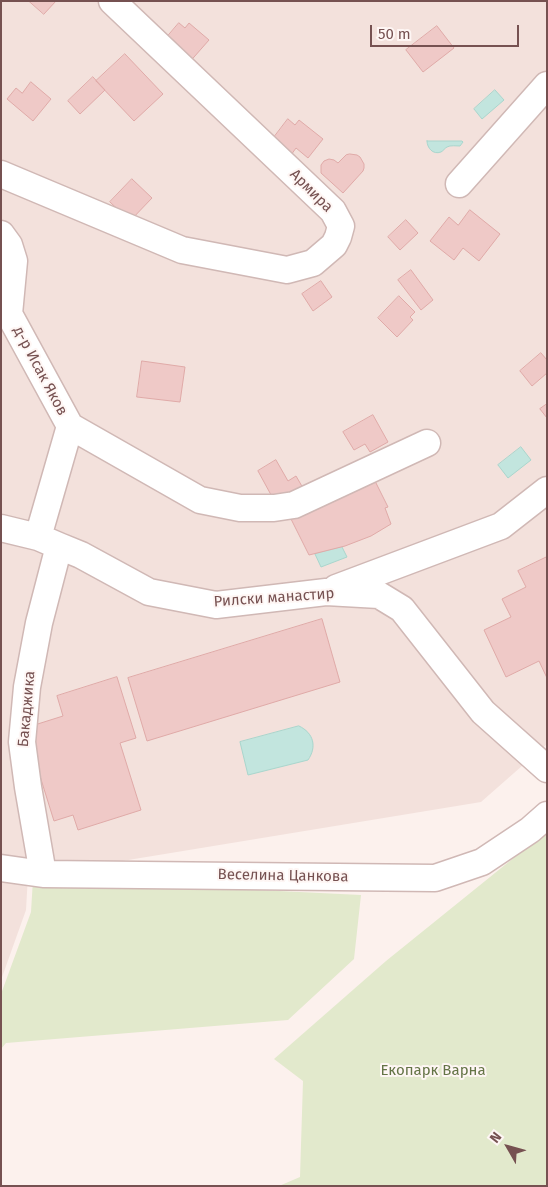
<!DOCTYPE html>
<html>
<head>
<meta charset="utf-8">
<style>
  body { margin:0 }
  #map { position:relative; width:548px; height:1187px; overflow:hidden; background:#fcf1ed; font-family:"Fira Sans",sans-serif }
  canvas { display:block }
  .frame { position:absolute; inset:0; border:2px solid #765151; pointer-events:none }
  .north { position:absolute; left:483px; top:1122px; width:50px; height:50px; -webkit-text-stroke:4px #fef6f4; paint-order:stroke; rotate:308deg; font-size:14px; font-weight:700; line-height:20px; text-align:center; color:#765151 }
  .north::after { content:''; display:block; margin:auto; width:18px; height:22px; background:#765151; clip-path:polygon(50% 0,100% 100%,50% 72%,0 100%) }
  .scale { position:absolute; left:370px; top:25px; width:149px; height:22px; box-sizing:border-box; border:2px solid #765151; border-top:0; padding-left:6px; font-size:15px; line-height:18px; white-space:nowrap; color:#765151; -webkit-text-stroke:4px #fef6f4; paint-order:stroke }
</style>
</head>
<body>
<div id="map">
<canvas width="548" height="1187"></canvas>
<div class="frame"></div>
<div class="north">N</div>
<div class="scale">50 m</div>
</div>
<script>
const c = document.querySelector('canvas').getContext('2d');
c.lineJoin = 'round';
function fill(path, color) {
  c.fillStyle = color;
  c.fill(path, 'evenodd');
}
function trace(path, color, width, dash) {
  c.strokeStyle = color;
  c.lineWidth = width;
  c.lineCap = dash ? 'butt' : 'round';
  c.setLineDash(dash || []);
  c.stroke(path);
}
function write(font, color, halo, rows, align = 'center') {
  c.font = font + ' "Fira Sans",sans-serif';
  c.lineWidth = 4;
  c.setLineDash([]);
  c.textBaseline = 'middle';
  c.strokeStyle = halo;
  c.fillStyle = color;
  for (const [text, x, y, turn = 0] of rows) {
    c.save();
    c.translate(x, y);
    c.rotate((+turn || 0) * Math.PI / 180);
    c.textAlign = isNaN(turn) ? turn : align;
    if (halo) c.strokeText(text, 0, 0);
    c.fillText(text, 0, 0);
    c.restore();
  }
}
const residential = new Path2D(`
  M1 1H547V744L481 802 43 874 28 875 26 910 1 980Z`);
const green = new Path2D(`
  M547 831V1186H279L300 1177 303 1081 274 1059 386 961Z
  M33 879 361 895 354 959 288 1020 6 1043 1 1049V994L31 912Z`);
const water = new Path2D(`
  M495 90 504 100 482 119 474 109Z
  M427 141H462L463 142 460 146C457 146 450 145 447 147 445 148 443 151 441 152 433 155 427 148 427 141Z
  M521 447 531 460 508 478 498 465Z
  M342 547 347 557 321 567 315 554Z
  M299 726C314 733 317 747 308 760L248 775 240 742Z`);
const building = new Path2D(`
  M29 1H56L44 14Z
  M179 23 185 28 189 23 209 40 187 65 162 43Z
  M437 26 454 48 423 72 406 50Z
  M125 54 163 94 134 121 96 81Z
  M93 77 105 90 80 114 68 101Z
  M31 82 51 99 33 121 7 99 16 88 22 93Z
  M288 119 295 125 299 120 323 139 308 158 296 148 291 155 272 140Z
  M350 154 357 155 360 157 364 164V168L363 171 343 193 321 173V165L324 161 329 159 334 160 338 163 346 155Z
  M132 179 152 198 130 221 110 202Z
  M470 210 500 234 479 261 463 248 454 260 430 241 449 217 458 225Z
  M406 220 418 233 400 250 388 237Z
  M411 270 433 300 421 310 398 280Z
  M321 281 332 297 313 311 302 294Z
  M399 296 415 312 410 317 413 320 397 337 378 318Z
  M541 353 547 360V373L532 386 520 371Z
  M142 361 185 367 180 402 137 397Z
  M547 404V418L540 409Z
  M373 415 388 442 370 452 365 444 354 450 343 432Z
  M276 460 288 481 296 476 303 488 276 504 258 471Z
  M373 477 388 507 385 508 391 524 371 536 345 546 309 555 290 517Z
  M547 557V678L539 661 506 677 484 630 511 617 502 599 526 587 518 571Z
  M322 619 340 682 147 741 128 678Z
  M117 677 136 738 120 743 141 810 78 830 73 815 54 821 25 728 63 716 57 696Z`);
const minor = new Path2D(`
  M1 174 182 250 287 270 313 263 334 245 338 237 341 226 333 211 112 1
  M459 184 547 85
  M1 234 9 245 14 261 9 314 70 426 38 537
  M70 426 200 500 240 508H274L294 505 427 443
  M1 528 38 537 59 546 81 555 149 592 216 605 326 592 379 595 402 609 483 712 547 769
  M336 588 501 526 547 490
  M1 868 43 874 435 878 482 862 530 830 547 815
  M43 874 28 787 22 742 27 687 39 623 59 546`);
const streetNames = [
  ["Армира",311,191,45],
  ["д-р Исак Яков",40,371,62],
  ["Рилски манастир",274,598,-4],
  ["Бакаджика",27,709,-85],
  ["Веселина Цанкова",283,876,1]
];
const parkNames = [
  ["Екопарк Варна",433,1071]
];
fill(residential, '#f3e1dc');
fill(green, '#e2e9cc');
fill(water, '#c2e5de');
trace(water, '#a9d6cd', 1);
fill(building, '#efc9c7');
trace(building, '#e0aaa8', 1);
trace(minor, '#d0b8b5', 29);
trace(minor, '#fff', 26);
write('15px', '#765151', '#fef6f4', streetNames);
write('15px', '#647446', '#fef6f4', parkNames);
</script>
</body>
</html>
